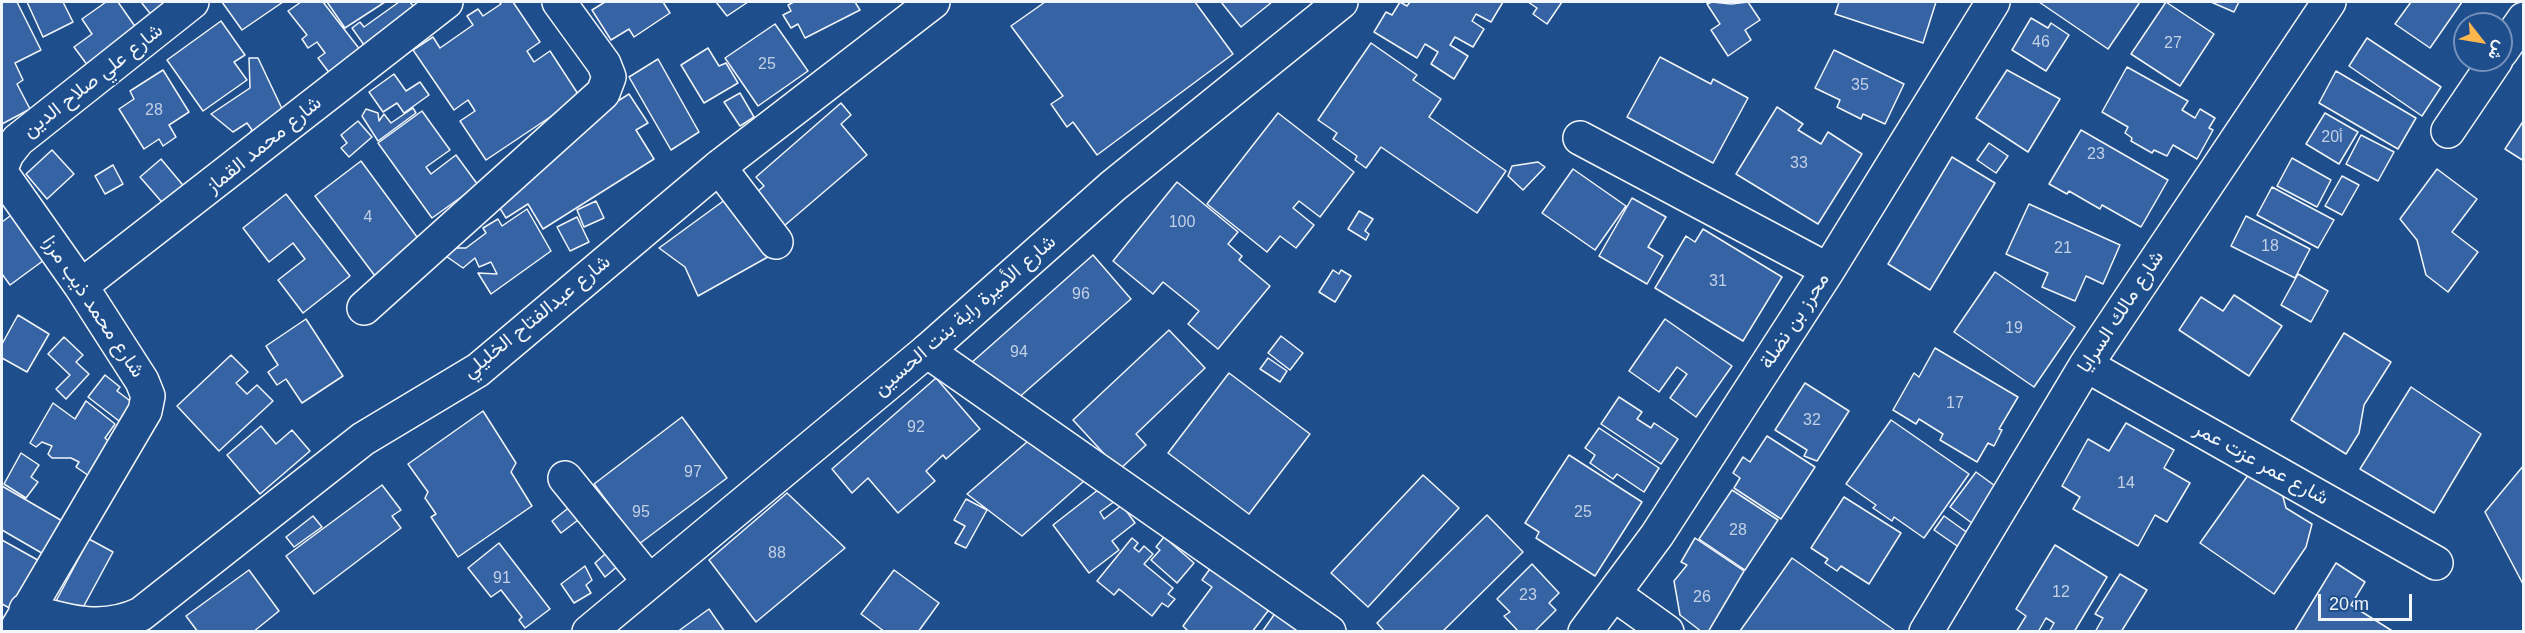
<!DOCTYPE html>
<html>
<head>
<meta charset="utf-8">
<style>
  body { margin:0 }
  #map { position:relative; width:2525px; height:633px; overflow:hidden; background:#1f4e8c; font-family:Arial,Vazirmatn,sans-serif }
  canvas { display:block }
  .frame { position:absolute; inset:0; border:3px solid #f2f6ff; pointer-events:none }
  .north { position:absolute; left:2453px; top:12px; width:60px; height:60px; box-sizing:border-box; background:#1f4e8c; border:2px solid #7391ba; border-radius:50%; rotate:121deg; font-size:16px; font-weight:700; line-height:24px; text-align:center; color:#f2f6ff }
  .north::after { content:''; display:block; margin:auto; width:21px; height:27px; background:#ffb74d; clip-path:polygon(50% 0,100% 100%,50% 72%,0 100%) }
  .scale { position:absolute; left:2318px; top:594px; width:94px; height:27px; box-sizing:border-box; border:3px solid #f2f6ff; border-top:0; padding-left:8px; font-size:18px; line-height:21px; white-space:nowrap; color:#f2f6ff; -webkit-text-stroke:4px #1f4e8c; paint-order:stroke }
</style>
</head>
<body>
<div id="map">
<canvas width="2525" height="633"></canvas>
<div class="frame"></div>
<div class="north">ش</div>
<div class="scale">20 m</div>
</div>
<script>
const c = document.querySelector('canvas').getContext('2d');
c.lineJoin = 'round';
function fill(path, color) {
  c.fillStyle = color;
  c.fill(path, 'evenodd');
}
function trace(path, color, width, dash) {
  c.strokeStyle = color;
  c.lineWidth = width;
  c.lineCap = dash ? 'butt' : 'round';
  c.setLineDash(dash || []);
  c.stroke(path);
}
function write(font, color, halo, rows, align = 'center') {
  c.font = font + ' Arial,Vazirmatn,sans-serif';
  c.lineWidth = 4.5;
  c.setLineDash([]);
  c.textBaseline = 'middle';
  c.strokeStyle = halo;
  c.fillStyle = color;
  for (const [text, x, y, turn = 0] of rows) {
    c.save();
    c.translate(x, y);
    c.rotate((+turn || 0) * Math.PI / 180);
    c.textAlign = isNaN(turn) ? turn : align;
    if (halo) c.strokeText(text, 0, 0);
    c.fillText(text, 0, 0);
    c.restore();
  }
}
const building = new Path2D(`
  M2 2H17L41 50 15 63 23 80 17 84 30 109 2 124Z
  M27 2H63L73 22 43 37Z
  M106 2H118L141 35 91 70 74 47 92 34 82 19Z
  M141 2H184L157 22Z
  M222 2H283L242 30Z
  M301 2H323L368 60 337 83 318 58 325 53 317 42 308 48 302 39 307 35 288 11Z
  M327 2H385L345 28Z
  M399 2H410L420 14 369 52 352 28 360 22 364 27Z
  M499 2H513L540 42 527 51 534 62 550 51 580 97 486 160 460 121 475 111 468 100 454 110 413 50 433 37 440 48 473 25 467 16 478 9 483 16 501 4Z
  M605 2H663L670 13 634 37 629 29 611 40 592 10Z
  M716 2H748L727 16Z
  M794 2H855L860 10 805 38 798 24 791 28 783 15 791 11 788 5Z
  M1045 2H1195L1233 54 1097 155 1073 122 1067 127 1051 104 1063 96 1011 26Z
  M1221 2H1272L1241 27Z
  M1400 2 1407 6 1410 2H1503L1491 22 1476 14 1472 21 1484 29 1473 47 1455 37 1450 45 1468 56 1454 79 1431 64 1438 52 1425 44 1417 58 1374 32 1386 12 1392 15Z
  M1528 2H1562L1547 24 1533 14 1537 8Z
  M1712 2 1731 4 1748 2 1760 20 1745 30 1751 40 1728 56 1711 30 1720 24 1707 4Z
  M1839 2H1936L1923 43 1835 14Z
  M2039 2H2140L2108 49Z
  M2166 2 2214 34 2180 86 2131 54Z
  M2211 2H2239L2234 12Z
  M2411 2H2462L2430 48 2395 24Z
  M2031 18 2048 28 2051 23 2069 35 2046 71 2012 50Z
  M221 21 245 55 234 62 247 80 203 111 167 60Z
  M775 24 808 71 758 106 725 58Z
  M2367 38 2441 87 2422 116 2349 66Z
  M1371 43 1417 75 1413 80 1441 99 1429 117 1506 171 1477 213 1381 147 1366 168 1355 160 1357 156 1333 139 1337 133 1318 120Z
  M708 48 719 66 726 63 738 83 704 103 681 65Z
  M1834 50 1904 84 1885 124 1863 114 1861 119 1837 107 1840 100 1815 88Z
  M1660 57 1711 84 1713 79 1748 98 1713 163 1627 117Z
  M249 58H258L285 115 248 136 252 130 247 123 233 132 211 114 250 88Z
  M658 59 699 132 671 150 629 77Z
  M2127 67 2188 101 2182 110 2195 118 2200 109 2215 118 2209 128 2213 130 2197 159 2173 145 2167 156 2154 150 2152 153 2131 141 2132 138 2125 133 2128 127 2102 112Z
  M163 70 189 112 169 125 176 137 163 146 159 139 144 149 119 109 134 99 130 91Z
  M2007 70 2060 99 2028 152 1976 118Z
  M2336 71 2416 118 2398 149 2319 103Z
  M394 74 406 91 420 82 429 95 404 113 397 103 383 112 369 92Z
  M740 93 754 117 740 126 724 102Z
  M629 94 648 123 636 130 654 159 543 229 528 204 506 218 493 197 556 158 548 145Z
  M841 103 851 115 841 124 867 155 777 232 749 199 764 186 756 177Z
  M1777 107 1803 124 1798 130 1821 144 1828 132 1862 154 1818 224 1736 174Z
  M413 108 416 113 378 141 362 116 366 109 378 113 379 121 384 114 391 123Z
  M422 111 450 150 426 167 431 174 456 155 478 185 432 218 378 143Z
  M1278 113 1354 172 1320 217 1299 201 1293 208 1314 225 1296 248 1280 236 1267 252 1207 204Z
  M2325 113 2358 132 2339 164 2306 144Z
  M2524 120V161L2505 149Z
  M358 121 372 137 349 157 341 148 347 143 341 135Z
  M2081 130 2168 180 2141 227 2102 205 2100 209 2069 191 2067 194 2049 184Z
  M2361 135 2394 152 2378 181 2346 164Z
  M1989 143 2008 156 1996 173 1977 160Z
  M52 150 74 174 47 199 26 174Z
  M1952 157 1995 183 1930 290 1888 264Z
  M2292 158 2331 180 2317 207 2277 186Z
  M161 159 187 190 167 208 140 177Z
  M361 161 420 241 375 276 315 196Z
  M1538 162 1545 167 1523 190 1508 176 1512 166Z
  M113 165 123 184 105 194 95 176Z
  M1573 169 1626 206 1595 250 1542 213Z
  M2437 169 2477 199 2452 232 2478 252 2448 292 2426 275 2417 240 2400 219Z
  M2342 176 2359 185 2342 215 2325 206Z
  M1177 182 1238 232 1228 244 1242 256 1239 260 1270 286 1218 349 1188 324 1199 311 1163 282 1153 294 1113 261Z
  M2272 187 2334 220 2318 248 2257 215Z
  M286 194 350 276 303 313 278 280 305 259 293 243 269 262 243 228Z
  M733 194 775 253 698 296 685 267 659 248Z
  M1632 198 1666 217 1648 247 1663 256 1647 284 1599 256Z
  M596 201 604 218 584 227 577 210Z
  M2029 204 2120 245 2103 284 2086 276 2075 301 2042 287 2048 273 2006 254Z
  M22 207 55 252 10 285 2 274V222Z
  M527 209 551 251 491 294 478 273 497 274 491 262 479 267 475 258 463 268 443 254 449 248H466L486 233 483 228 498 219 502 226Z
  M1359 211 1373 219 1365 231 1369 234 1366 240 1348 229Z
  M2246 216 2310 249 2295 278 2231 246Z
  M577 217 589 242 570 251 557 227Z
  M1703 229 1782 277 1743 341 1655 288 1686 236 1695 242Z
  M1093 255 1131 299 1008 407 970 364Z
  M1333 270 1339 274 1341 270 1351 276 1335 302 1319 292Z
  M1995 272 2075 327 2034 387 1954 332Z
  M2298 274 2328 291 2311 322 2281 305Z
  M2234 295 2282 326 2249 376 2179 330 2201 297 2223 311Z
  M18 315 49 334 27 372 2 358V344Z
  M306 319 343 376 302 403 286 379 277 385 268 372 278 365 266 346Z
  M1665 319 1732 366 1696 417 1670 398 1687 374 1677 367 1659 392 1629 371Z
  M1169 330 1205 368 1136 434 1146 445 1119 470 1073 420Z
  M2344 333 2391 362 2364 405 2359 433 2346 454 2291 420Z
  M1281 336 1303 353 1290 370 1268 353Z
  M64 337 83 355 76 362 89 374 66 399 56 389 70 375 48 354Z
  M1935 348 2018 397 1999 429 2002 430 1994 446 1988 443 1977 462 1940 440 1943 434 1919 419 1916 424 1893 410 1914 373 1919 377Z
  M231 355 248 372 236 383 247 394 257 385 273 401 219 451 177 406Z
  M1268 358 1287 371 1280 382 1260 369Z
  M1229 373 1310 434 1249 514 1168 453Z
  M105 375 120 387 117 391 133 403 119 421 88 397Z
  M936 378 980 429 946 459 943 455 926 471 935 481 898 513 868 478 852 493 832 469Z
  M1805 383 1849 411 1817 461 1804 456 1807 450 1775 430Z
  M2411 387 2481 434 2434 513 2360 469Z
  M1619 397 1642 412 1637 419 1651 428 1654 423 1678 439 1661 464 1601 424Z
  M86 401 115 424 105 438 115 447 95 480 76 467 79 462 71 458H52L48 454 52 446 42 442 36 447 30 443 53 403 75 419Z
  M483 411 516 463 511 472 532 506 458 557 431 517 436 514 425 498 428 492 408 464Z
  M682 417 727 478 639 544 594 484Z
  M1891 420 1969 474 1924 538 1894 517 1892 521 1873 508 1876 505 1846 484Z
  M2126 423 2174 450 2164 468 2190 483 2167 522 2155 515 2138 546 2073 509 2080 497 2062 486 2088 439 2109 451Z
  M261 426 276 444 292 430 310 451 260 494 227 455Z
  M1599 428 1659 468 1644 492 1617 474 1613 479 1590 463 1595 455 1585 448Z
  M1035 435 1084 481 1022 536 967 494Z
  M1767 436 1815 467 1781 519 1734 488 1740 478 1733 473 1743 457 1750 462Z
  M21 453 39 465 31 477 38 482 26 498 4 484Z
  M1569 455 1642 502 1595 576 1536 538 1539 532 1525 523Z
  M2524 465V586L2485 512Z
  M2251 471 2282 493 2286 508 2312 524 2306 547 2274 594 2200 543Z
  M1976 472 2002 491 1976 526 1950 507Z
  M1423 475 1459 508 1368 607 1331 573Z
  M382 485 401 510 392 516 401 528 314 594 286 556Z
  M2 486 71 526 52 559 2 530Z
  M1103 486 1115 501 1100 512 1104 519 1122 505 1135 523 1112 541 1119 550 1089 573 1053 525Z
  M1732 490 1778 520 1745 570 1699 539Z
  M787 493 845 548 756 622 709 560Z
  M1844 497 1901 533 1869 584 1841 566 1837 571 1825 563 1828 559 1811 548Z
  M966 499 987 510 966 548 955 543 965 526 954 520Z
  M576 502 586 514 561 533 552 521Z
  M1487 515 1523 552 1442 632H1385L1377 623Z
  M313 516 322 527 294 547 286 537Z
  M1944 516 1972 536 1963 550 1934 530Z
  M1164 537 1194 563 1177 583 1151 560 1160 550 1156 547Z
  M1132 538 1138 543 1134 548 1139 552 1144 546 1153 554 1144 564 1173 588 1168 594 1175 599 1168 607 1162 603 1152 616 1119 589 1114 595 1097 581Z
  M1695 538 1744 571 1708 632H1702L1680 615 1674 581 1687 565 1681 562Z
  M89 539 113 552 80 613 56 601Z
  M2 540 43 563 15 611 2 604Z
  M499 543 550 609 525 628 519 620 522 617 501 590 491 597 468 568Z
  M2055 545 2107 577 2074 632H2049L2054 623 2046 618 2038 632H2016L2026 616 2016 609Z
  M613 547 619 565 605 577 595 563Z
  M1792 558 1894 630 1892 632 1740 631Z
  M1217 559 1274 603 1252 632H1189L1183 626 1212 587 1202 580Z
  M2336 563 2365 582 2351 605 2394 632H2294Z
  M1532 564 1559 593 1549 603 1556 610 1534 632H1519L1504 616 1510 612 1497 599Z
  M585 566 592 580 586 585 591 593 574 603 561 584Z
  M249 570 279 611 253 632H198L186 616Z
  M894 570 939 603 918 632H885L861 614Z
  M2120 574 2147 590 2121 632H2095L2103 618 2095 614Z
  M1283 602 1312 632H1262Z
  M709 609 725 632H677Z`);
const minor = new Path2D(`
  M2501 52 2524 19
  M2448 131 2496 60
  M1580 138 1828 270
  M2 166 7 154 18 140 192 2
  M719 167 776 242
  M2 174 81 286 142 381 148 396 145 411 15 632
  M81 286 446 2
  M364 308 603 93 609 77 604 64 559 2
  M927 351 1329 632
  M2086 365 2436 563
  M565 478 649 581
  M1614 594 1667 632
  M26 610C66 621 101 633 141 614L363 439 478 370 719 167 933 2
  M1585 632 1657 535 1828 270 1993 2
  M1926 632 2086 365 2329 2`);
const major = new Path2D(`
  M589 632 927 351 1113 186 1341 2`);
const numberNames = [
  ["46",2041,43],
  ["27",2173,44],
  ["25",767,65],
  ["35",1860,86],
  ["28",154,111],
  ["20أ",2332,138],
  ["23",2096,155],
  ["33",1799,164],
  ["4",368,218],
  ["100",1182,223],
  ["18",2270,247],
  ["21",2063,249],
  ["31",1718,282],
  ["96",1081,295],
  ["19",2014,329],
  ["94",1019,353],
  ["17",1955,404],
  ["32",1812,421],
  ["92",916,428],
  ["97",693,473],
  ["14",2126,484],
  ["95",641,513],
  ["25",1583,513],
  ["28",1738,531],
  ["88",777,554],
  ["91",502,579],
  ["12",2061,593],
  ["23",1528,596],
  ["26",1702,598]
];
const streetNames = [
  ["شارع علي صلاح الدين",93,81,-38],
  ["شارع محمد القماز",264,145,-39],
  ["شارع محمد ذيب مرزا",93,307,56],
  ["شارع مالك السرايا",2121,312,-57],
  ["شارع الأميرة راية بنت الحسين",965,316,-41],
  ["شارع عبدالفتاح الخليلي",537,317,-39],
  ["محرز بن نضلة",1795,321,-57],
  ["شارع عمر عزت عمر",2261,464,29]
];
fill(building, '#3563a3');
trace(building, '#f2f6ff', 1.5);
trace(minor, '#f2f6ff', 36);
trace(major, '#f2f6ff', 36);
trace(minor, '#1f4e8c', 33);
trace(major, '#1f4e8c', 33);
write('16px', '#c3d1e8', null, numberNames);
write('20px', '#f2f6ff', '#1f4e8c', streetNames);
</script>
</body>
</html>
